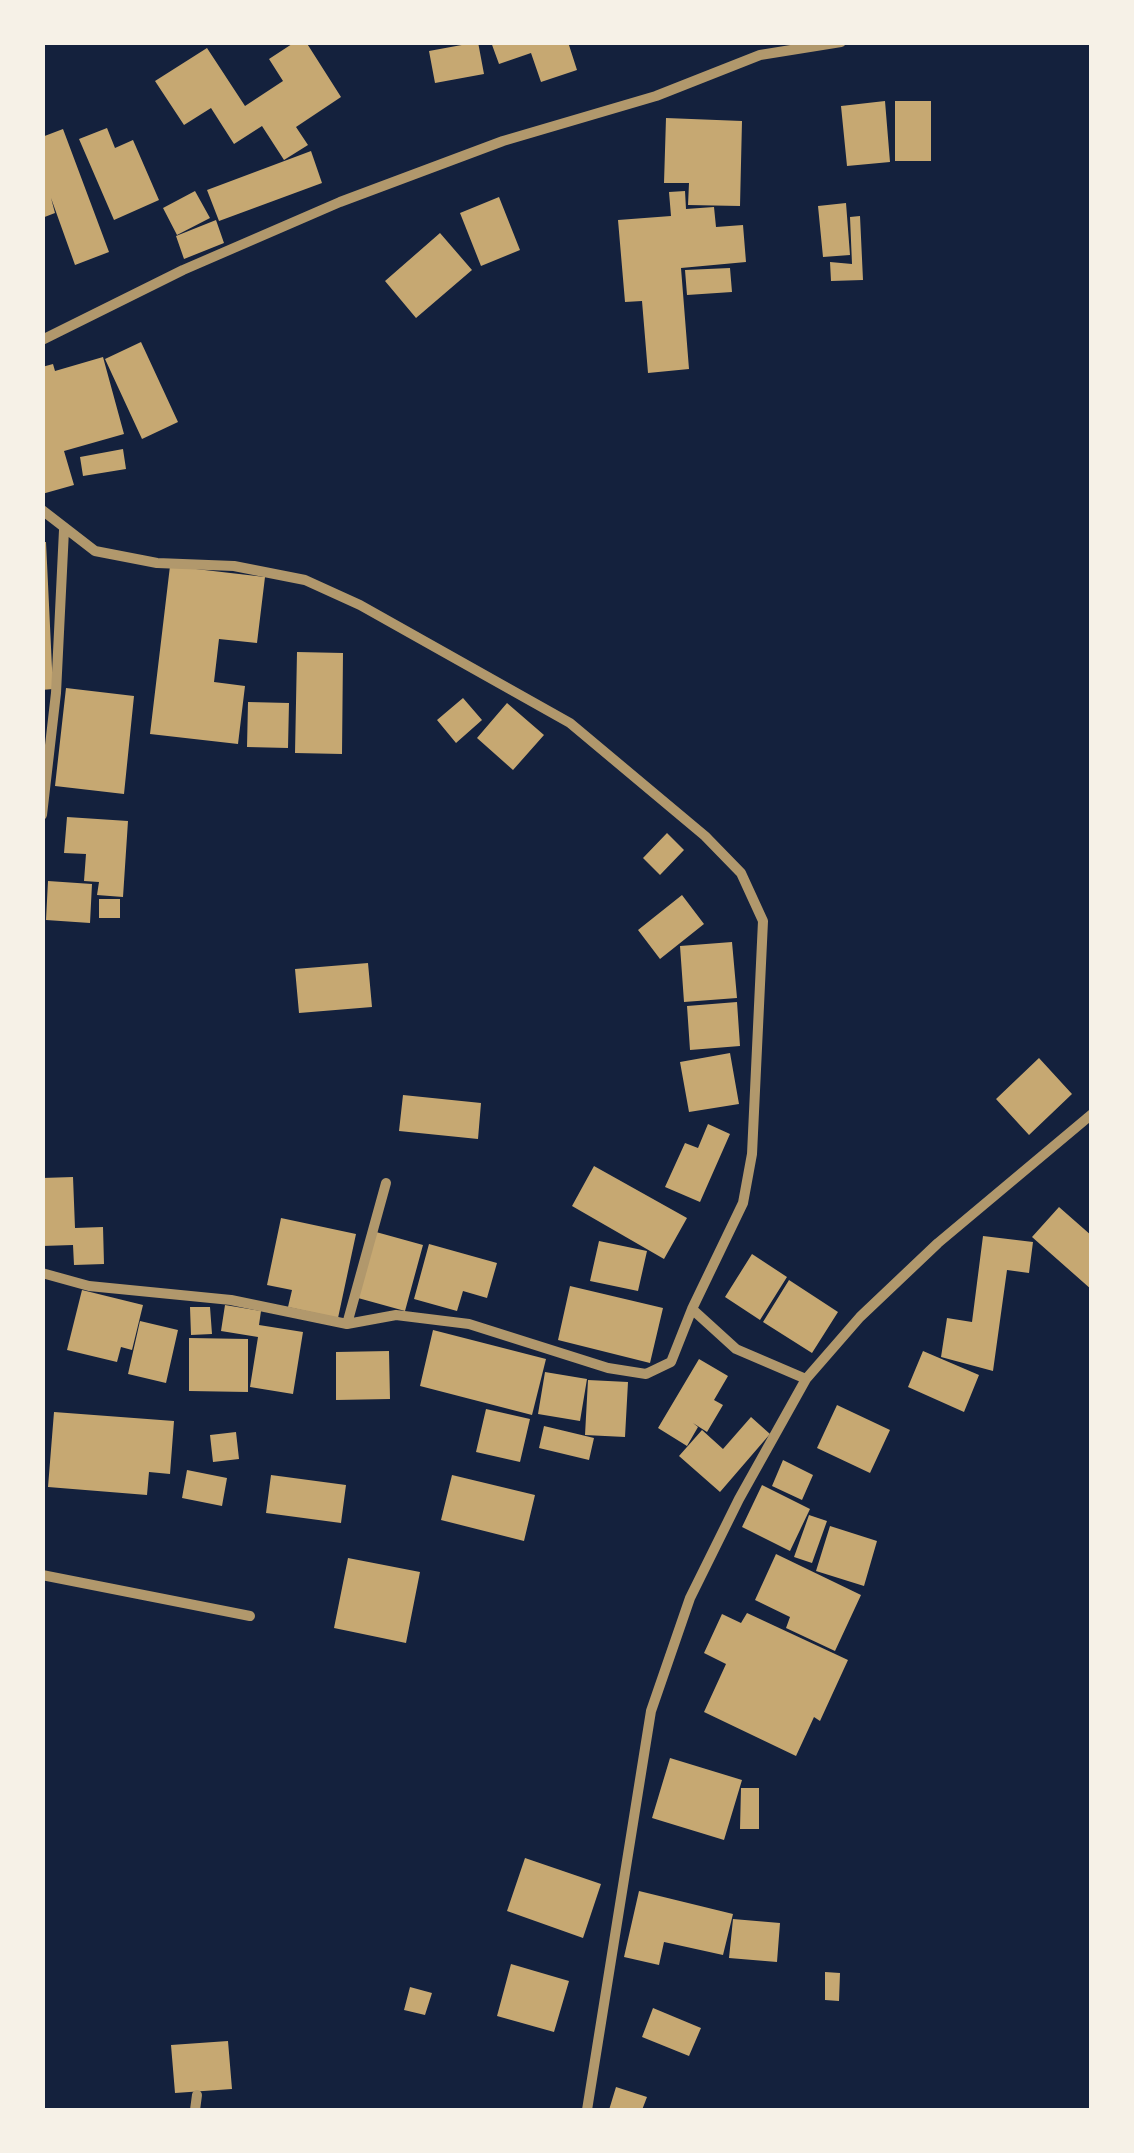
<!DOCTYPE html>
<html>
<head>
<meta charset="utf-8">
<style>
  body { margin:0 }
  #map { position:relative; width:1134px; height:2153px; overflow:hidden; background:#14213d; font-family:"Space Grotesk",sans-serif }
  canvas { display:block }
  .frame { position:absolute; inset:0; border:45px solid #f6f1e7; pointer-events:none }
</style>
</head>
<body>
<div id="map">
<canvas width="1134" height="2153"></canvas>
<div class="frame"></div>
</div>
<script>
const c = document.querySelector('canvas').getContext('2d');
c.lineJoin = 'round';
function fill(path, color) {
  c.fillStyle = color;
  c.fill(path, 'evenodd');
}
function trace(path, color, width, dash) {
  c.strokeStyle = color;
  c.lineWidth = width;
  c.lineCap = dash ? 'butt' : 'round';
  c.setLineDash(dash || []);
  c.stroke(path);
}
const building = new Path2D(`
  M295 42H306L341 97 296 127 308 145 284 160 262 126 234 144 211 108 184 125 155 81 207 48 245 106 283 81 269 59Z
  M478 42 484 74 435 83 429 51Z
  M491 42H568L577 70 541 82 531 53 499 64Z
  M885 101 890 162 847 166 841 106Z
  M895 101H931V161H895Z
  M666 118 742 121 740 206 688 205 689 183H664Z
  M107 128 115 148 133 140 159 200 114 220 79 139Z
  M63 129 109 252 75 265 51 198 55 213 42 218V137Z
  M311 151 322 183 219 221 207 190Z
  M195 191 210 218 177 235 163 208Z
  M685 191 686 209 714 207 716 227 743 225 746 262 681 268 689 369 648 373 642 301 625 302 618 220 671 216 669 192Z
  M499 197 520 250 481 266 460 213Z
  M846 203 850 255 823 257 818 206Z
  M860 216 863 280 831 281 830 262 852 264 850 217Z
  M216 220 224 243 184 259 176 236Z
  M440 233 472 270 416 318 385 281Z
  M730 268 732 292 687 295 685 270Z
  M141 342 178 422 142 439 105 359Z
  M103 357 124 434 64 451 74 485 42 494V367L53 364 55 371Z
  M123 449 126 469 83 476 80 457Z
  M42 542H46L53 689 42 690Z
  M170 566 265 577 257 643 219 639 214 682 245 686 238 744 150 734Z
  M297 652 343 653 342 754 295 753Z
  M66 688 134 696 124 794 55 786Z
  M463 698 482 720 456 743 437 720Z
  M248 702 289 703 288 748 247 747Z
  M507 703 544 735 513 770 477 738Z
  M67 817 128 821 123 897 97 895 99 882 84 881 86 854 64 853Z
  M667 833 684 850 660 875 643 858Z
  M48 881 92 884 90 923 46 920Z
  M682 895 704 924 660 959 638 930Z
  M99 899H120V918H99Z
  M732 942 737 998 684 1002 680 946Z
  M368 963 372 1007 299 1013 295 969Z
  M737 1002 740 1046 690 1050 687 1006Z
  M730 1053 739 1104 689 1112 680 1062Z
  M1039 1058 1072 1094 1029 1135 996 1099Z
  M403 1095 481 1103 478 1139 399 1131Z
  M708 1124 730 1134 700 1202 665 1187 685 1143 698 1148Z
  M594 1166 687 1218 664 1259 572 1206Z
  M73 1177 75 1228 103 1227 104 1264 74 1265 73 1245 42 1246V1178Z
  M1059 1207 1092 1236V1290L1032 1237Z
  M281 1218 356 1234 338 1318 288 1307 292 1290 267 1285Z
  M376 1232 423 1245 405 1311 358 1298Z
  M983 1236 1033 1242 1029 1273 1007 1270 993 1371 941 1357 947 1318 972 1322Z
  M599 1241 647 1251 638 1291 590 1281Z
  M429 1244 497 1263 487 1298 463 1291 457 1311 414 1299Z
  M752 1254 787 1277 760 1320 725 1297Z
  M789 1280 838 1312 812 1353 763 1322Z
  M570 1286 663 1308 650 1363 558 1340Z
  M82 1290 143 1305 132 1350 121 1347 117 1362 67 1350Z
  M225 1305 261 1311 259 1325 303 1332 293 1394 250 1387 258 1337 221 1331Z
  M190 1307H210L212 1334 191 1335Z
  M140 1321 178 1330 166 1383 128 1374Z
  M433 1330 546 1359 532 1415 420 1386Z
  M189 1338 248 1339V1392L189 1391Z
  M389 1351 390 1399 336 1400V1352Z
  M923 1351 979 1375 964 1412 908 1387Z
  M699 1359 728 1376 714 1400 723 1405 707 1432 693 1423 698 1427 687 1446 658 1428Z
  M545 1372 587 1379 580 1421 538 1414Z
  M588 1380 628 1382 625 1437 585 1435Z
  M837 1405 890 1430 870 1473 817 1448Z
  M486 1409 530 1419 520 1462 476 1452Z
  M54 1412 174 1421 170 1474 149 1472 147 1495 48 1487Z
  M751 1417 770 1434 720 1492 679 1456 702 1430 723 1449Z
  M544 1426 594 1438 589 1460 539 1448Z
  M236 1432 239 1459 213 1462 210 1435Z
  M783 1460 813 1475 802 1500 772 1486Z
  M187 1470 227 1478 222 1506 182 1498Z
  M271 1475 346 1485 341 1523 266 1513Z
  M452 1475 535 1495 524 1541 441 1520Z
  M762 1485 810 1509 790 1551 742 1527Z
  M809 1515 827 1521 812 1563 794 1557Z
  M830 1526 877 1541 864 1586 816 1571Z
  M776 1554 861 1595 835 1651 786 1628 790 1617 755 1600Z
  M348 1558 420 1572 406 1643 334 1628Z
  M747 1613 848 1660 820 1721 814 1717 796 1756 704 1712 726 1664 704 1653 722 1614 741 1623Z
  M670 1758 742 1780 724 1840 652 1818Z
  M741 1788H759V1829H740Z
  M525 1858 601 1884 583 1938 507 1911Z
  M639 1891 733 1914 723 1955 664 1942 659 1965 624 1957Z
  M733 1919 780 1923 777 1962 729 1958Z
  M511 1964 569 1981 554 2032 497 2016Z
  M825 1972 840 1973 839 2001 825 2000Z
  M410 1987 432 1993 425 2015 404 2010Z
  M653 2008 701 2028 689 2056 642 2037Z
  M228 2041 232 2089 175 2093 171 2045Z
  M616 2087 647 2097 642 2110H609Z`);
const minor = new Path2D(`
  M42 340 183 270 340 202 503 141 656 96 760 55 841 42
  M42 510 95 551 157 563 234 566 305 580 360 605 570 723 705 836 741 873 763 921 752 1154 743 1203 692 1309
  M42 815 56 693 64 530
  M42 1273 89 1286 231 1300 347 1324 396 1315 469 1324 608 1368 646 1374 671 1362 692 1309 736 1349 806 1379
  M347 1324 386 1183
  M42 1575 250 1616
  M195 2110 197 2095
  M587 2110 651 1711 690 1598 739 1499 806 1379 860 1317 938 1243 1092 1114`);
fill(building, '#c6a872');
trace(minor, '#b1986c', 10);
</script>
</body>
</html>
